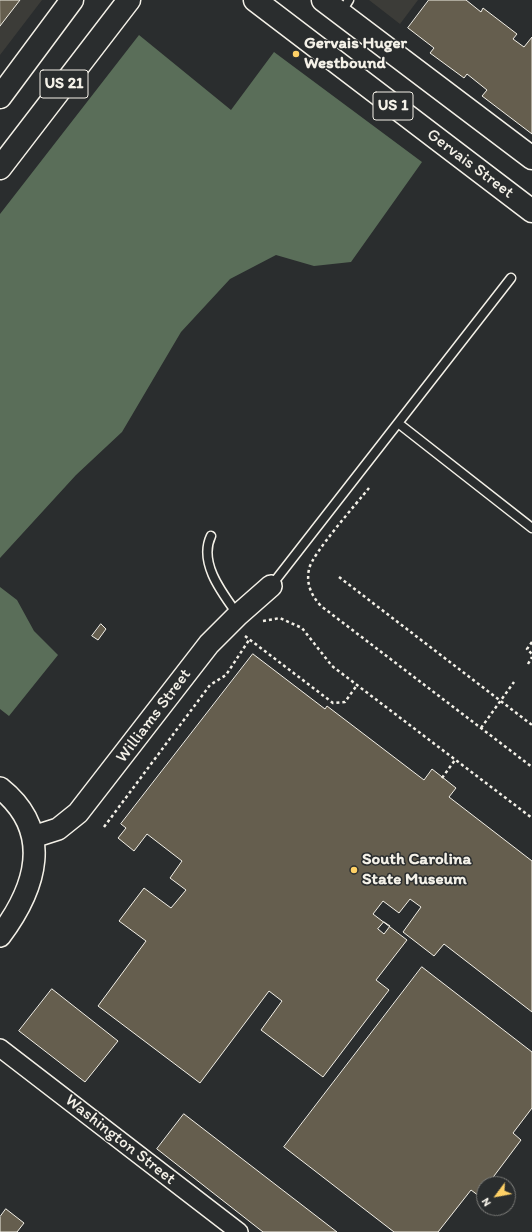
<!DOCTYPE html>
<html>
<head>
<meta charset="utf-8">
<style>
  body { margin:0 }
  #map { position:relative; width:532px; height:1232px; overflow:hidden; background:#2a2d2e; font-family:Itim,sans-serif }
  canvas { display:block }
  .north { position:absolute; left:476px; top:1176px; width:40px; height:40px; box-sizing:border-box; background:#2a2d2e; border:1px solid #7b7b78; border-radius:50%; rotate:238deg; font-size:11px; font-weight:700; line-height:16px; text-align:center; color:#f4f1e8 }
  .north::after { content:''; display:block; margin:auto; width:14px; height:18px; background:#ffd166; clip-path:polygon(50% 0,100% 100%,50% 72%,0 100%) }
</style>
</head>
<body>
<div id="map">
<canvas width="532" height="1232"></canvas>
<div class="north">N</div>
</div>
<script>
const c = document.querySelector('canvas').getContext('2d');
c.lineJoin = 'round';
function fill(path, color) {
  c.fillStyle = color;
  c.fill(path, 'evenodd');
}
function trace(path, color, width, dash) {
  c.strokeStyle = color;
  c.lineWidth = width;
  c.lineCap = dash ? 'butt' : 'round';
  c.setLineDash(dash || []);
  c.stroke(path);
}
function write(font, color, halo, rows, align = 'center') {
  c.font = font + ' Itim,sans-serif';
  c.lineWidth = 3;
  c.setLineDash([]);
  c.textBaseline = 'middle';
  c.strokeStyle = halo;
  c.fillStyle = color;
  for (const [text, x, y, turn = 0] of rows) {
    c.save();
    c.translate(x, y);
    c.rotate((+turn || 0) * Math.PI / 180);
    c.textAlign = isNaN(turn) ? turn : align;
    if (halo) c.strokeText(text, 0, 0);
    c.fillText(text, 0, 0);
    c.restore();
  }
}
const built = new Path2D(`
  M0 0H42L0 55Z
  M369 0H418L400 24Z`);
const green = new Path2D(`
  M139 35 231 110 274 52 422 162 351 262 314 266 276 255 230 279 181 332 122 432 76 475 0 558V214Z
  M0 587 17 600 34 631 58 655 9 716 0 709Z`);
const building = new Path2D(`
  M0 0H20L0 26Z
  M429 0H466L481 12 483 8 517 34 513 39 524 47 532 37V134L482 96 487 90 467 74 464 78 430 53 434 48 408 28Z
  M101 624 106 629 98 640 92 636Z
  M253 654 325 709 327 706 424 780 432 769 456 788 449 797 532 861V1012L444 944 434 956 403 932 421 907 410 899 399 913 383 901 373 914 407 940 376 980 389 990 323 1077 261 1030 282 1001 269 991 200 1083 98 1006 146 941 119 921 144 888 171 908 186 890 170 878 182 861 147 834 134 851 118 838 126 828 121 824Z
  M384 922 390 926 384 934 378 929Z
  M422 967 532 1052V1108L513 1133 521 1140 488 1184H484V1189L479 1196 471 1190 438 1232H394L284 1147Z
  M52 989 118 1041 85 1082 19 1031Z
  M184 1114 337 1232H263L157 1149Z
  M6 1209 24 1223 17 1232H0V1217Z`);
const path = new Path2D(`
  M369 488C357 503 312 554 309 569 306 584 311 595 321 606L532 767
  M339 577 532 725
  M263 621 280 618 302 628 332 666 532 818
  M245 636 333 703 345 702 357 685
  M532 642 527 649 532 654
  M528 664 532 657
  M481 728 514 682
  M442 778 455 760
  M104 827 210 685 226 675 249 640`);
const service = new Path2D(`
  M341 13 349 0
  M398 423 532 528
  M211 536C198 563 223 594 238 615
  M271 586 511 278`);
const minor = new Path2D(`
  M0 1048 239 1232`);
const tertiary = new Path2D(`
  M0 788C54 831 36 888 0 936
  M33 837 58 829 78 813 209 644 238 615 271 586`);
const primary = new Path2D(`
  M255 0 532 211
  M323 0 532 158
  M0 97 72 0
  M0 168 129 0`);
const markers = [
  [296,54,4,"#ffd166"],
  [354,870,4,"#ffd166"]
];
const shields = [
  [64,84,48],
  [393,106,40]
];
const shieldNames = [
  ["US 21",64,84],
  ["US 1",393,106]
];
const poiNames = [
  ["Gervais Huger",304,44],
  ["Westbound",304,64],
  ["South Carolina",362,860],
  ["State Museum",362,880]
];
const streetNames = [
  ["Gervais Street",470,164,37],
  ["Williams Street",154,716,-53],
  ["Washington Street",120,1140,38]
];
fill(built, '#3c3c38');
fill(green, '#5a6e59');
fill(building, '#655e4e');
trace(building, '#f4f1e8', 1);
trace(service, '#f4f1e8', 11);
trace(minor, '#f4f1e8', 20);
trace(tertiary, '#f4f1e8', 24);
trace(primary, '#f4f1e8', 25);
trace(path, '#f4f1e8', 2.5, [3, 3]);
trace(service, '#2a2d2e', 8);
trace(minor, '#2a2d2e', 17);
trace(tertiary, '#2a2d2e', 21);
trace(primary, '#2a2d2e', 22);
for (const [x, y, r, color] of markers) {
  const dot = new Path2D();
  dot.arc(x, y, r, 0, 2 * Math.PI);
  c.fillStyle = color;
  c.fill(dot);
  trace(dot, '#2a2d2e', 1.5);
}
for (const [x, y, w] of shields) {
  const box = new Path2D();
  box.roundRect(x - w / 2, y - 14, w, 28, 3);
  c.fillStyle = '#2a2d2e';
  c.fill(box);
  trace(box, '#f4f1e8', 1);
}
write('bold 16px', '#f4f1e8', null, shieldNames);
write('bold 17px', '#f4f1e8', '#2a2d2e', poiNames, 'left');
write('17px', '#f4f1e8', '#2a2d2e', streetNames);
</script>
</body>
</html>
